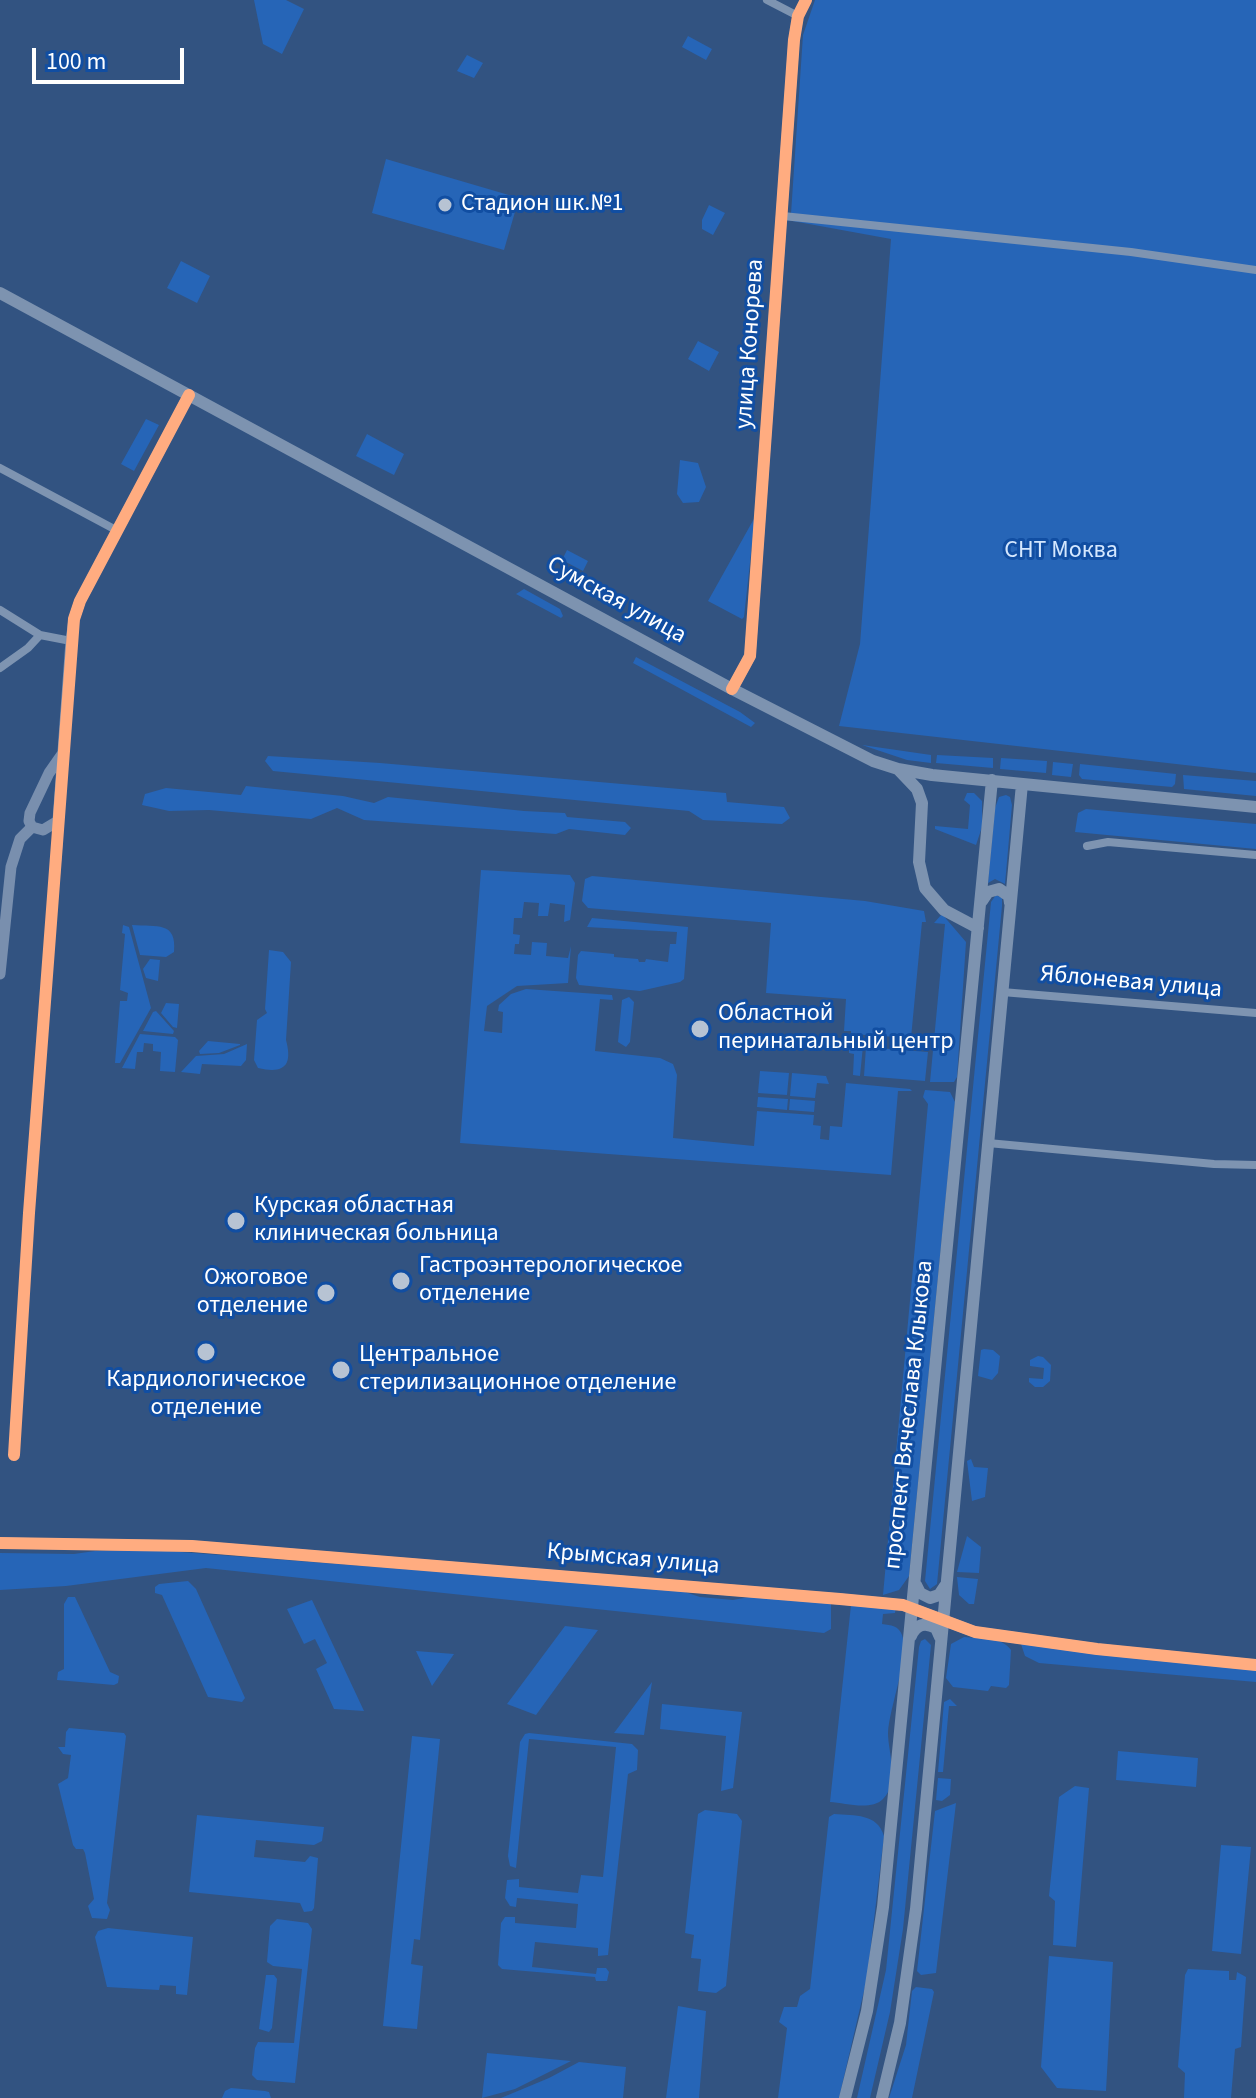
<!DOCTYPE html>
<html>
<head>
<meta charset="utf-8">
<style>
  body { margin:0 }
  #map { position:relative; width:1256px; height:2098px; overflow:hidden; background:#325381; font-family:"Source Sans 3",sans-serif }
  canvas { display:block }
  .scale { position:absolute; left:32px; top:48px; width:152px; height:36px; box-sizing:border-box; border:4px solid #fff; border-top:0; padding-left:10px; font-size:24px; line-height:28px; white-space:nowrap; color:#fff; -webkit-text-stroke:6px #114ea2; paint-order:stroke }
</style>
</head>
<body>
<div id="map">
<canvas width="1256" height="2098"></canvas>
<div class="scale">100 m</div>
</div>
<script>
const c = document.querySelector('canvas').getContext('2d');
c.lineJoin = 'round';
function fill(path, color) {
  c.fillStyle = color;
  c.fill(path, 'evenodd');
}
function trace(path, color, width, dash) {
  c.strokeStyle = color;
  c.lineWidth = width;
  c.lineCap = dash ? 'butt' : 'round';
  c.setLineDash(dash || []);
  c.stroke(path);
}
function write(font, color, halo, rows, align = 'center') {
  c.font = font + ' "Source Sans 3",sans-serif';
  c.lineWidth = 6;
  c.setLineDash([]);
  c.textBaseline = 'middle';
  c.strokeStyle = halo;
  c.fillStyle = color;
  for (const [text, x, y, turn = 0] of rows) {
    c.save();
    c.translate(x, y);
    c.rotate((+turn || 0) * Math.PI / 180);
    c.textAlign = isNaN(turn) ? turn : align;
    if (halo) c.strokeText(text, 0, 0);
    c.fillText(text, 0, 0);
    c.restore();
  }
}
const green = new Path2D(`
  M254 0H286L304 9 282 54 263 44Z
  M815 0H1256V773L839 726 860 644 891 239 787 220 791 214 803 35Z
  M688 36 712 49 706 60 682 47Z
  M467 55 483 63 474 78 457 71Z
  M386 159 519 198 504 250 372 213Z
  M709 205 725 213 713 235 702 229V220Z
  M181 261 210 276 197 303 167 288Z
  M698 341 719 352 709 371 688 359Z
  M146 419 159 425 134 471 121 464Z
  M367 434 404 454 394 475 356 456Z
  M680 460 698 463 706 487 699 502 683 503 677 494Z
  M755 517 744 617 742 619 708 601Z
  M567 550 588 561 583 571 562 560Z
  M524 589 560 609 563 616 561 618 516 594Z
  M636 657 740 712 755 723 751 727 633 663Z
  M862 745 931 755V763L907 760Z
  M937 755 993 758V768L936 763Z
  M268 756 380 763 726 793 727 802 784 807 790 818 782 824 703 820 689 811 273 771 265 761Z
  M1001 758 1047 761 1046 773 1000 769Z
  M1053 762 1073 764 1071 777 1052 775Z
  M1080 764 1176 774 1175 784 1172 787 1082 779 1079 775Z
  M1183 775 1256 781V796L1184 789Z
  M246 786 343 796 374 803 388 797 524 811 565 813 567 817 625 822 631 828 625 835 569 829 556 834 364 820 337 808 311 819 209 810 169 811 142 805 145 794 166 788 241 795Z
  M967 793H974L982 801V827L976 845 935 829V826L968 829 970 805 964 800Z
  M1006 795 1010 797 1012 805 1005 884 995 879 988 883 995 808 999 797Z
  M1086 809 1256 824V849L1075 832 1078 813Z
  M481 870 570 875 575 883 570 920 564 922 565 905 550 903 548 916H538L539 903 524 902 522 918H514L513 934 520 935 519 944H515L514 954 531 955 532 942 547 943 546 956 568 958 571 946 568 983 517 986 487 1006 484 1031 502 1033 503 1012 498 1011 499 1005 511 994 526 989 612 995 613 1000 600 999 595 1051 660 1058 673 1064 677 1075 673 1138 754 1146 757 1111 814 1115 813 1125 821 1126 820 1139 829 1140 830 1126 842 1127 846 1083 910 1089 912 1091H898L891 1175 460 1143Z
  M592 876 865 901 924 911 926 922H922L911 1038 851 1034V1031H844L846 999 766 993 771 923 588 908 582 901 585 879Z
  M996 895 1002 898V906L937 1584 930 1589 925 1581 991 902Z
  M942 914 966 942 957 1077 954 1082H930L945 924 934 923Z
  M592 918 688 927 684 979 680 982 640 991 579 985 576 978 578 955 581 951 614 954V957L638 959 639 962H645L646 959 668 962 670 944H676L677 932 587 927Z
  M123 925 129 927 151 1008 120 1063H115L120 1001H127L128 993 120 990 125 934 122 933Z
  M132 925C157 927 177 921 174 952L166 957 140 955Z
  M269 950 283 952 291 962 286 1040C293 1066 284 1074 258 1068L254 1060 257 1020 267 1013 265 1009Z
  M150 959 160 960 158 981 146 978 143 969Z
  M629 997 634 1002 630 1042 626 1047 618 1042 622 1000Z
  M166 1003 179 1004 177 1028 173 1027 161 1013Z
  M156 1011 174 1031 173 1034 143 1031 153 1012Z
  M140 1034 175 1037 178 1040 175 1072 160 1071 161 1052 153 1051V1044L144 1043 143 1052H137L135 1069 122 1068Z
  M208 1041 240 1044V1045L219 1053 200 1054 199 1051Z
  M247 1044 246 1060 241 1066 202 1064 200 1074 181 1072 196 1056 224 1054Z
  M849 1045 863 1046 860 1076 853 1075 854 1054 849 1053Z
  M866 1047 928 1052 925 1081 864 1076Z
  M760 1071 789 1073 787 1095 758 1093Z
  M792 1073 826 1076 829 1084 817 1083 815 1098 790 1096Z
  M925 1090 950 1092 955 1102 909 1576 899 1590 883 1595 928 1104 923 1097Z
  M758 1097 788 1099 787 1110 757 1107Z
  M790 1099 815 1101 814 1112 789 1110Z
  M984 1349 993 1350 1000 1356 998 1373 992 1380 978 1376 981 1350Z
  M1038 1356 1043 1357 1051 1365 1050 1381 1043 1387H1035L1029 1382V1378L1043 1379 1044 1368 1030 1366V1360Z
  M971 1459 974 1467 988 1468 985 1497 972 1501 967 1461Z
  M967 1536 981 1547 979 1573 957 1572Z
  M154 1550 679 1590 700 1597 733 1600 754 1596 831 1603V1629L824 1633 206 1568 66 1586 0 1590V1553L74 1554 95 1551Z
  M957 1577 978 1579 974 1604H969L959 1595Z
  M188 1581 196 1589 245 1698 242 1702 208 1697 162 1595 155 1593V1587L159 1584Z
  M68 1597H75L110 1672 119 1676 118 1683 114 1685 57 1680 58 1672 64 1669V1604Z
  M312 1600 364 1711 334 1709 316 1669 327 1663 315 1639 304 1644 287 1609Z
  M851 1605 896 1606 895 1613 883 1614 882 1624C891 1625 899 1626 902 1635 910 1656 889 1708 888 1733 888 1752 900 1783 883 1799 871 1811 845 1803 830 1802Z
  M565 1626 598 1630 536 1715 507 1704Z
  M964 1637C980 1639 1001 1636 1011 1650L1009 1685 1006 1688 991 1686 988 1691 953 1687 946 1678 951 1644Z
  M925 1639 931 1645 903 1929 890 2012 870 2098H857L886 1970 919 1647 921 1641Z
  M1021 1644 1256 1668V1682L1039 1663 1025 1656Z
  M416 1651 454 1654 432 1686Z
  M652 1682 644 1735 614 1733Z
  M950 1699 957 1706H949L943 1772H938L944 1702Z
  M662 1704 742 1712 733 1788 721 1791 726 1736 660 1729Z
  M69 1728 124 1733 126 1736 107 1903 110 1910 107 1919 92 1918 88 1906 94 1899 85 1853 83 1849H76L73 1845 58 1784 68 1778 71 1755 63 1754 58 1747H65L66 1732Z
  M529 1733 632 1744 638 1750 637 1770 628 1774 608 1955 598 1956V1948L535 1942 532 1967 596 1974 597 1968H606L609 1972 607 1981H596L595 1977 502 1969 498 1965 501 1923 505 1917H515V1923L576 1928 578 1904 517 1898 516 1907 510 1906 505 1898 507 1880 519 1879V1887L578 1893 581 1875 603 1877 616 1747 529 1739 516 1868 510 1866 508 1856 520 1742 525 1734Z
  M412 1736 440 1739 420 1940 414 1939 411 1964 423 1966 417 2029 383 2026Z
  M1118 1751 1198 1758 1196 1787 1116 1780Z
  M938 1778 951 1779 950 1795 942 1801 936 1800Z
  M1075 1786 1089 1788 1076 1947 1053 1945 1055 1901 1049 1896 1059 1797Z
  M956 1803 936 1973 921 1975 917 1971 935 1811Z
  M705 1810 737 1814 742 1821 726 1986 716 1993 698 1991 701 1959 691 1958 694 1935 685 1933 698 1814Z
  M834 1814C855 1816 877 1813 884 1836L867 1978 839 2098H778L787 2028 779 2022 784 2007H797L800 1996 810 1989 829 1817Z
  M197 1815 324 1827 322 1841 314 1845 256 1840 254 1857 305 1862 310 1856 318 1858 314 1908 312 1911 304 1912 300 1903 189 1892Z
  M1221 1845 1251 1847 1241 1954 1212 1951Z
  M277 1919 308 1923 312 1929 295 2083 257 2080 252 2075 255 2048 258 2042 294 2043 302 1969 273 1966 267 1962 270 1926Z
  M108 1928 193 1937 187 1995 176 1994V1986L160 1985 159 1990 107 1987 95 1937 98 1931Z
  M1049 1956 1113 1962 1106 2091 1057 2088 1041 2067Z
  M1188 1969 1229 1971V1980H1236L1237 1972 1246 1977 1241 2047 1235 2049 1231 2098H1184L1185 2073 1178 2067 1185 1975Z
  M266 1975H274L277 1979 272 2028 269 2032 259 2029Z
  M916 1987 932 1989 934 1992 912 2098H889L906 2045 912 1991Z
  M678 2006 706 2011 699 2098H666Z
  M487 2053 571 2061 515 2089 482 2098Z
  M579 2062 626 2067 623 2098H501L549 2078Z
  M231 2088 265 2091 269 2092 271 2098H222L225 2091Z`);
const street = new Path2D(`
  M767 0 798 16
  M783 216 1131 252 1256 270
  M0 468 116 530
  M0 610 40 635 71 641
  M0 668 28 648 40 635
  M1087 846 1108 842 1256 855
  M1002 992 1256 1013
  M988 1143 1214 1164 1256 1165
  M14 1455 29 1213 59 838 58 821`);
const secondary = new Path2D(`
  M732 689 750 656 794 40 798 16 806 0
  M32 827 43 830 58 821 71 641 74 619 80 601 189 395
  M32 827 29 821 30 813 49 773 63 753
  M0 974 11 867 20 839 32 827
  M0 1543 192 1546 840 1599 903 1605 975 1632 1097 1649 1256 1665`);
const primary = new Path2D(`
  M0 293 732 689 873 761 898 769 932 775 1256 807
  M898 769 917 789 922 803 919 862 925 888 944 910 978 928
  M982 901 988 892 999 889 1009 896 1010 903
  M916 1585 920 1593 930 1598 939 1595 945 1586
  M911 1636C916 1624 925 1622 936 1628L940 1637
  M845 2098 867 2011 883 1907 992 780
  M882 2098 900 2023 916 1909 1022 784`);
const cycleway = new Path2D(`
  M732 689 750 656 794 40 798 16 806 0
  M14 1455 29 1213 74 619 80 601 189 395
  M0 1543 192 1546 840 1599 903 1605 975 1632 1097 1649 1256 1665`);
const markers = [
  [445,205,8,"#b7c3d3"],
  [700,1029,10,"#b7c3d3"],
  [236,1221,10,"#b7c3d3"],
  [401,1281,10,"#b7c3d3"],
  [326,1293,10,"#b7c3d3"],
  [206,1352,10,"#b7c3d3"],
  [341,1370,10,"#b7c3d3"]
];
const poiNames = [
  ["Стадион шк.№1",461,205],
  ["Областной",718,1015],
  ["перинатальный центр",718,1043],
  ["Курская областная",254,1207],
  ["клиническая больница",254,1235],
  ["Гастроэнтерологическое",419,1267],
  ["отделение",419,1295],
  ["Ожоговое",308,1279,"right"],
  ["отделение",308,1307,"right"],
  ["Центральное",359,1356],
  ["стерилизационное отделение",359,1384],
  ["Кардиологическое",206,1381,"center"],
  ["отделение",206,1409,"center"]
];
const streetNames = [
  ["улица Конорева",751,344,-86],
  ["Сумская улица",616,601,29],
  ["Яблоневая улица",1131,983,5],
  ["проспект Вячеслава Клыкова",910,1415,-84],
  ["Крымская улица",633,1560,5]
];
const parkNames = [
  ["СНТ Моква",1061,552]
];
fill(green, '#2665b7');
trace(street, '#7e94b1', 8);
trace(secondary, '#798fae', 11);
trace(primary, '#7d93b0', 12);
trace(cycleway, '#ffac80', 12);
for (const [x, y, r, color] of markers) {
  const dot = new Path2D();
  dot.arc(x, y, r, 0, 2 * Math.PI);
  c.fillStyle = color;
  c.fill(dot);
  trace(dot, '#114ea2', 3);
}
write('24px', '#fff', '#114ea2', poiNames, 'left');
write('24px', '#fff', '#114ea2', streetNames);
write('24px', '#d4e7fe', '#114ea2', parkNames);
</script>
</body>
</html>
